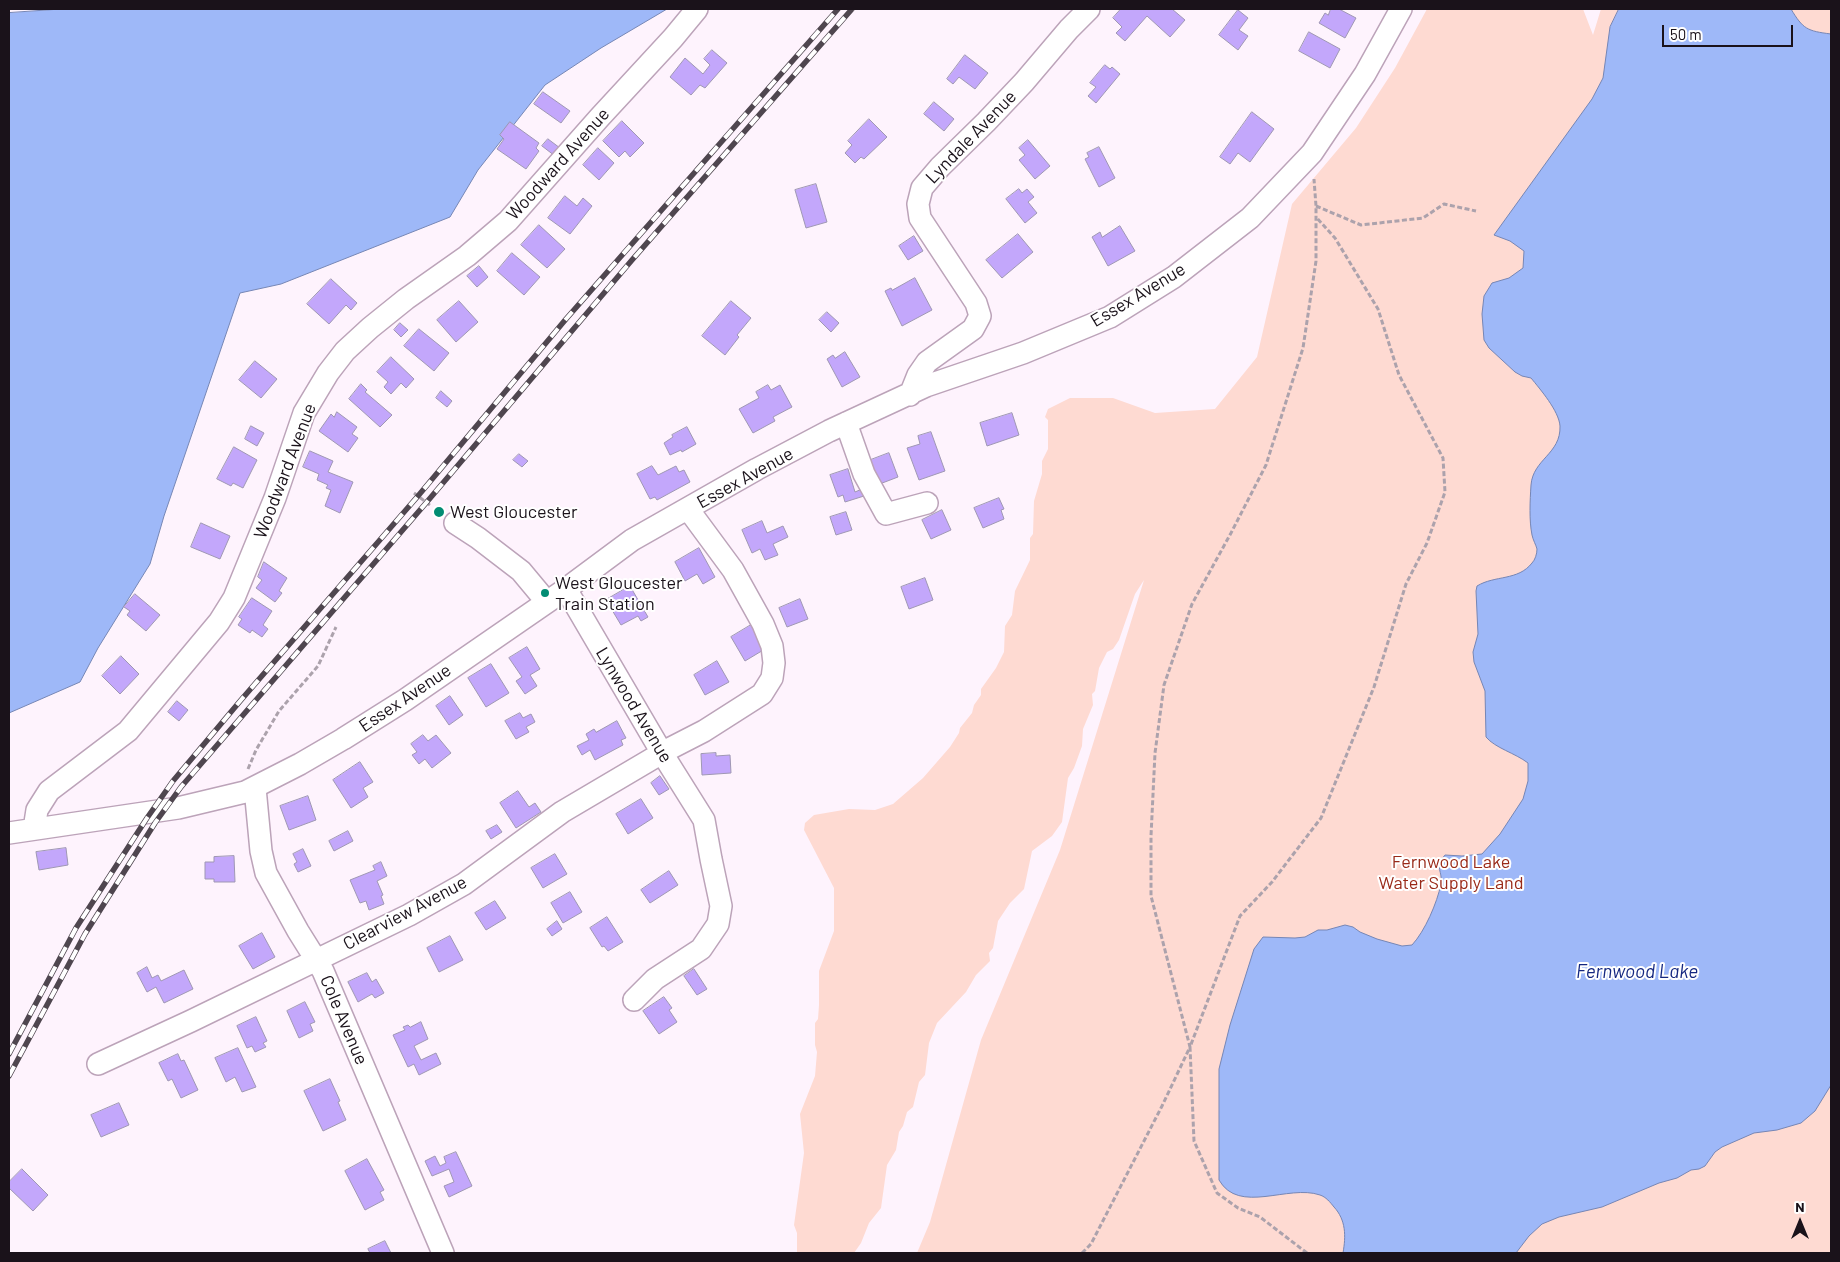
<!DOCTYPE html>
<html>
<head>
<meta charset="utf-8">
<style>
  body { margin:0 }
  #map { position:relative; width:1840px; height:1262px; overflow:hidden; background:#fef3fd; font-family:Barlow,sans-serif }
  canvas { display:block }
  .frame { position:absolute; inset:0; border:10px solid #1a121a; pointer-events:none }
  .north { position:absolute; left:1775px; top:1197px; width:50px; height:50px; -webkit-text-stroke:4px #fff; paint-order:stroke; rotate:0deg; font-size:14px; font-weight:700; line-height:20px; text-align:center; color:#1a121a }
  .north::after { content:''; display:block; margin:auto; width:18px; height:22px; background:#1a121a; clip-path:polygon(50% 0,100% 100%,50% 72%,0 100%) }
  .scale { position:absolute; left:1662px; top:25px; width:131px; height:22px; box-sizing:border-box; border:2px solid #1a121a; border-top:0; padding-left:6px; font-size:15px; line-height:18px; white-space:nowrap; color:#1a121a; -webkit-text-stroke:4px #fff; paint-order:stroke }
</style>
</head>
<body>
<div id="map">
<canvas width="1840" height="1262"></canvas>
<div class="frame"></div>
<div class="north">N</div>
<div class="scale">50 m</div>
</div>
<script>
const c = document.querySelector('canvas').getContext('2d');
c.lineJoin = 'round';
function fill(path, color) {
  c.fillStyle = color;
  c.fill(path, 'evenodd');
}
function trace(path, color, width, dash) {
  c.strokeStyle = color;
  c.lineWidth = width;
  c.lineCap = dash ? 'butt' : 'round';
  c.setLineDash(dash || []);
  c.stroke(path);
}
function write(font, color, halo, rows, align = 'center') {
  c.font = font + ' Barlow,sans-serif';
  c.lineWidth = 4;
  c.setLineDash([]);
  c.textBaseline = 'middle';
  c.strokeStyle = halo;
  c.fillStyle = color;
  for (const [text, x, y, turn = 0] of rows) {
    c.save();
    c.translate(x, y);
    c.rotate((+turn || 0) * Math.PI / 180);
    c.textAlign = isNaN(turn) ? turn : align;
    if (halo) c.strokeText(text, 0, 0);
    c.fillText(text, 0, 0);
    c.restore();
  }
}
const green = new Path2D(`
  M1427 9H1583L1593 35 1601 9H1831V1253H917L930 1222 981 1040 1060 850 1144 580 1135 594 1119 640 1113 649 1107 652 1099 668 1095 691 1092 694 1093 705 1083 729 1082 746 1074 768 1068 778 1062 822 1052 836 1032 851 1024 889 1010 903 998 921 993 948 989 953 990 961 976 975 966 992 937 1023 929 1043 925 1075 919 1082 913 1107 907 1112 903 1126 899 1132 896 1150 887 1165 881 1208 869 1223 861 1243 854 1253H797V1233L794 1225 804 1153 800 1114 815 1076 817 1052 815 1045V1023L818 1019 819 1005V971L834 931V888L804 830 805 823 814 815 849 809 875 810 893 804 923 778 950 747 959 733 960 728 972 713 974 705 981 695V689L996 668 1004 652 1005 626 1012 615 1015 591 1030 560V538L1033 534 1034 501 1042 474V461L1048 449V420L1045 417 1048 409 1070 398H1113L1155 413 1215 409 1257 357 1292 204 1356 128 1395 68Z`);
const water = new Path2D(`
  M61 9H667L601 48 545 85 478 170 450 217 281 284 240 293 164 516 150 564 98 648 80 682 9 713V13Z
  M1619 9H1791C1803 29 1807 31 1831 34V1085L1815 1111 1801 1123 1777 1130 1754 1133 1722 1147 1715 1152 1705 1166 1699 1169 1691 1170 1677 1178 1659 1183 1602 1207 1559 1217 1542 1224 1529 1236 1516 1253H1343C1346 1236 1346 1220 1334 1207 1330 1202 1326 1197 1320 1195 1288 1184 1239 1215 1219 1180V1069L1230 1025 1254 949 1263 937 1295 938 1305 937 1318 930H1327L1345 925 1353 927 1360 932 1377 939 1402 946 1412 945C1425 931 1437 903 1441 884 1443 871 1434 868 1445 855L1462 856 1482 854 1500 834 1523 799 1528 781V763C1515 753 1495 748 1486 737L1485 691 1474 662 1473 652 1478 634 1476 591 1477 586C1495 575 1518 581 1532 563 1535 560 1537 554 1537 549 1536 545 1533 540 1532 535 1529 520 1530 501 1531 485 1533 459 1561 454 1560 426 1559 411 1540 389 1531 378L1522 376 1515 372 1489 348 1484 340 1482 314 1484 296 1492 283 1509 278 1523 268 1524 251 1510 241 1494 235 1592 99 1603 78 1610 27Z`);
const building = new Path2D(`
  M1121 9H1172L1185 20 1170 37 1147 16 1125 41 1116 33 1122 27 1113 18Z
  M1331 9H1339L1356 18 1345 38 1319 23 1325 13 1328 15Z
  M1238 10 1248 18 1239 30 1248 36 1238 50 1219 35Z
  M1309 32 1340 49 1330 68 1299 51Z
  M712 50 727 63 705 88 700 85 691 95 670 77 685 58 703 74 710 65 704 59Z
  M965 55 988 73 975 89 959 77 953 84 947 79Z
  M1105 65 1110 69 1112 67 1120 74 1096 103 1088 96 1096 87 1090 83Z
  M543 92 570 111 561 123 534 104Z
  M934 102 954 119 944 131 924 114Z
  M1252 112 1274 129 1250 162 1238 153 1230 164 1220 157Z
  M869 119 887 137 864 159 861 157 855 163 845 153 852 145 848 141Z
  M622 121 644 143 630 157 625 151 619 157 603 141Z
  M510 122 539 143 536 148 539 151 526 169 497 149 504 139 500 135Z
  M548 139 560 148 555 156 542 146Z
  M1028 140 1050 166 1035 179 1019 160 1025 155 1019 148Z
  M1099 147 1115 178 1099 187 1085 159 1089 157 1087 153Z
  M598 148 614 163 599 180 583 165Z
  M816 184 827 222 806 228 795 190Z
  M1019 189 1022 193 1027 189 1034 197 1028 202 1037 213 1025 223 1006 199Z
  M565 196 577 206 583 198 592 206 570 234 548 218Z
  M539 225 565 249 547 268 521 245Z
  M1120 226 1135 251 1108 266 1092 237 1100 232 1102 237Z
  M1018 234 1033 252 1002 278 986 260Z
  M914 236 923 251 908 260 899 246Z
  M512 253 540 277 524 295 497 271Z
  M479 266 488 277 477 287 467 276Z
  M915 278 932 310 902 326 885 291 891 288 892 290Z
  M331 279 357 303 351 310 346 305 329 324 307 304Z
  M459 301 478 322 456 342 437 320Z
  M731 301 751 318 737 335 739 337 725 355 702 336Z
  M827 312 839 323 831 332 819 320Z
  M400 323 408 330 401 337 394 330Z
  M419 329 449 353 434 371 404 346Z
  M845 352 860 377 842 387 827 359 833 355 835 358Z
  M391 357 414 379 406 388 401 383 391 394 384 387 388 382 377 372Z
  M255 361 277 379 261 398 239 380Z
  M361 384 367 390 365 392 392 415 380 427 349 399Z
  M768 385 771 390 780 385 792 407 773 417 775 421 753 433 739 409 759 398 756 392Z
  M441 391 452 401 447 407 436 398Z
  M337 412 357 427 352 434 358 438 348 452 319 431 331 414 334 417Z
  M1012 413 1019 435 987 446 980 423Z
  M251 426 264 433 257 446 245 439Z
  M687 427 696 444 682 452 681 450 670 455 664 443 673 437 672 435Z
  M931 432 945 471 919 480 907 448 920 444 918 436Z
  M234 447 257 460 243 488 233 483 231 486 217 479Z
  M310 451 333 461 328 472 353 482 340 513 325 506 331 490 326 488 328 485 317 480 319 474 303 467Z
  M889 453 898 477 877 485 868 461Z
  M519 454 528 461 522 467 513 460Z
  M652 466 658 475 676 466 679 472 684 470 690 482 657 500 655 497 650 499 637 474Z
  M848 469 855 492 862 489 864 496 845 502 843 495 838 497 830 475Z
  M999 498 1004 509 1001 510 1004 519 983 528 974 508Z
  M942 510 951 530 931 539 922 520Z
  M846 512 852 530 836 535 830 517Z
  M762 521 767 533 783 526 788 537 773 544 778 555 765 560 760 549 752 553 742 530Z
  M201 523 230 536 220 559 191 547Z
  M699 548 715 577 703 584 697 574 685 581 675 562Z
  M264 562 287 578 279 591 282 593 275 602 256 588 262 580 258 577Z
  M925 578 933 600 909 609 901 587Z
  M630 586 648 617 641 621 638 616 621 625 606 600Z
  M135 594 160 615 146 631 127 615 130 611 124 607Z
  M252 598 272 611 263 625 268 629 262 637 252 630 250 633 238 625 242 619 239 617Z
  M800 599 808 619 787 627 779 608Z
  M751 625 765 649 745 661 731 637Z
  M527 647 540 669 530 675 537 686 525 694 516 681 522 677 509 658Z
  M121 656 139 674 120 694 102 676Z
  M717 661 729 682 705 695 694 675Z
  M491 664 509 693 486 707 468 678Z
  M450 696 463 715 449 725 436 706Z
  M177 701 188 710 179 721 168 712Z
  M520 713 523 718 531 714 535 722 526 727 529 732 516 739 505 721Z
  M617 721 626 738 621 740 623 745 595 760 590 750 582 755 577 746 589 740 586 734 594 729 596 732Z
  M423 735 428 741 436 735 451 753 432 768 425 759 419 764 412 755 417 752 411 744Z
  M716 753V756L730 755 731 773 702 775 701 754Z
  M360 762 373 782 363 788 368 797 351 808 333 780Z
  M660 776 669 789 659 795 651 783Z
  M518 791 529 807 535 803 541 812 516 828 500 803Z
  M308 796 316 820 289 830 280 806Z
  M641 799 653 818 628 834 616 814Z
  M497 825 502 832 491 839 486 831Z
  M348 831 353 841 334 851 329 841Z
  M66 848 68 865 39 870 36 852Z
  M303 849 311 866 298 872 294 864 297 862 293 854Z
  M555 854 567 874 543 888 531 868Z
  M234 856 235 882H214V879H205V862H214V857Z
  M381 862 387 876 377 881 383 895 381 896 384 904 369 910 366 901 360 903 350 880 375 870 373 866Z
  M669 871 678 885 650 903 641 890Z
  M570 892 582 912 563 923 551 903Z
  M495 901 506 918 486 930 475 913Z
  M607 917 623 942 608 951 604 946 602 947 590 928Z
  M557 921 562 929 552 936 547 929Z
  M262 933 275 957 253 969 239 946Z
  M450 936 463 960 439 972 427 948Z
  M147 967 152 978 158 975 161 981 184 970 193 989 164 1003 156 987 147 992 137 973Z
  M694 969 707 989 697 995 684 976Z
  M367 973 372 982 376 979 384 993 375 998 372 994 358 1002 348 982Z
  M664 997 672 1008 669 1010 677 1022 659 1034 643 1011Z
  M305 1002 315 1022 310 1024 313 1031 299 1038 287 1011Z
  M256 1017 267 1041 263 1043 266 1047 255 1052 252 1046 247 1048 237 1026Z
  M421 1022 428 1039 414 1046 421 1060 436 1053 441 1064 419 1075 414 1064 408 1067 393 1035 405 1030 403 1027 408 1025 410 1027Z
  M238 1048 256 1087 242 1092 235 1077 226 1082 215 1058Z
  M178 1054 181 1061 184 1060 198 1090 181 1098 172 1079 168 1081 159 1063Z
  M330 1079 340 1101 338 1102 346 1120 323 1131 304 1091Z
  M119 1103 129 1125 101 1137 91 1115Z
  M456 1152 472 1186 449 1197 444 1186 454 1182 449 1169 432 1176 425 1161 435 1156 440 1166 446 1163 444 1157Z
  M367 1159 384 1190 380 1192 384 1200 365 1210 345 1171Z
  M22 1169 48 1195 33 1211 9 1188V1182Z
  M385 1241 391 1253H370L368 1249Z`);
const path = new Path2D(`
  M1316 206 1361 225 1423 218 1444 204 1476 211
  M414 493 431 506
  M248 769 256 750 279 711 318 666 336 627
  M1082 1253 1091 1244 1162 1106 1190 1047 1151 896V836L1155 753 1164 685 1192 604 1231 533 1266 465 1303 348 1316 261V206L1314 179
  M1307 1253 1260 1217 1238 1208 1217 1193 1194 1141 1190 1047 1240 916 1272 882 1321 818 1374 687 1406 584 1427 543 1445 492 1443 458 1399 375 1378 309 1335 238 1316 217`);
const minor = new Path2D(`
  M910 395 918 375 927 362 973 329 980 316 976 303 920 218 918 204 922 188 940 167 986 122 1024 82 1069 29 1089 9
  M846 423 864 474 886 514 927 503
  M455 523 478 538 521 571 546 601
  M566 589 662 753 704 820 711 859 721 906 718 924 701 949 655 979 634 1000
  M255 788 261 851 266 873 298 931 323 971 443 1253
  M34 829 37 810 49 791 128 731 219 622 234 598 275 498 304 413 328 373 345 351 370 328 406 299 467 256 508 221 600 117 673 38 697 9
  M9 833 178 808 245 792 300 764 343 739 405 700 566 589 632 540 757 469 829 431 926 386 1023 353 1110 317 1174 277 1250 218 1312 153 1365 74 1401 9
  M98 1064 191 1021 409 915 464 884 562 812 667 750 704 731 762 694 772 678 774 663 772 646 763 624 733 570 688 509`);
const rail = new Path2D(`
  M9 1054 76 928 147 818 173 781 241 700 418 496 566 319 838 9
  M9 1076 85 934 155 823 181 787 426 503 632 260 852 9`);
const markers = [
  [439,512,6,"#028c73"],
  [545,593,5,"#028c73"]
];
const streetNames = [
  ["Lyndale Avenue",971,137,-46],
  ["Woodward Avenue",558,164,-48],
  ["Essex Avenue",1138,295,-31],
  ["Woodward Avenue",285,471,-69],
  ["Essex Avenue",745,478,-29],
  ["Essex Avenue",405,698,-34],
  ["Lynwood Avenue",634,705,59],
  ["Clearview Avenue",405,913,-28],
  ["Cole Avenue",344,1020,67]
];
const poiNames = [
  ["West Gloucester",450,512],
  ["West Gloucester",555,583],
  ["Train Station",555,604]
];
const parkNames = [
  ["Fernwood Lake",1451,862],
  ["Water Supply Land",1451,883]
];
const waterNames = [
  ["Fernwood Lake",1637,972]
];
fill(green, '#fedad2');
fill(water, '#9eb8f8');
trace(water, '#7686b5', 1);
fill(building, '#c3a7fb');
trace(building, '#9f97b3', 1);
trace(minor, '#bca3b9', 24);
trace(path, '#aca2ac', 3, [5, 2.5]);
trace(minor, '#fff', 21);
trace(rail, '#4f464f', 5.5);
trace(rail, '#fff', 4, [11]);
for (const [x, y, r, color] of markers) {
  const dot = new Path2D();
  dot.arc(x, y, r, 0, 2 * Math.PI);
  c.fillStyle = color;
  c.fill(dot);
  trace(dot, '#fff', 2);
}
write('18px', '#1a121a', '#fff', streetNames);
write('18px', '#1a121a', '#fff', poiNames, 'left');
write('18px', '#992a19', '#fff', parkNames);
write('italic 19px', '#142780', '#fff', waterNames);
</script>
</body>
</html>
